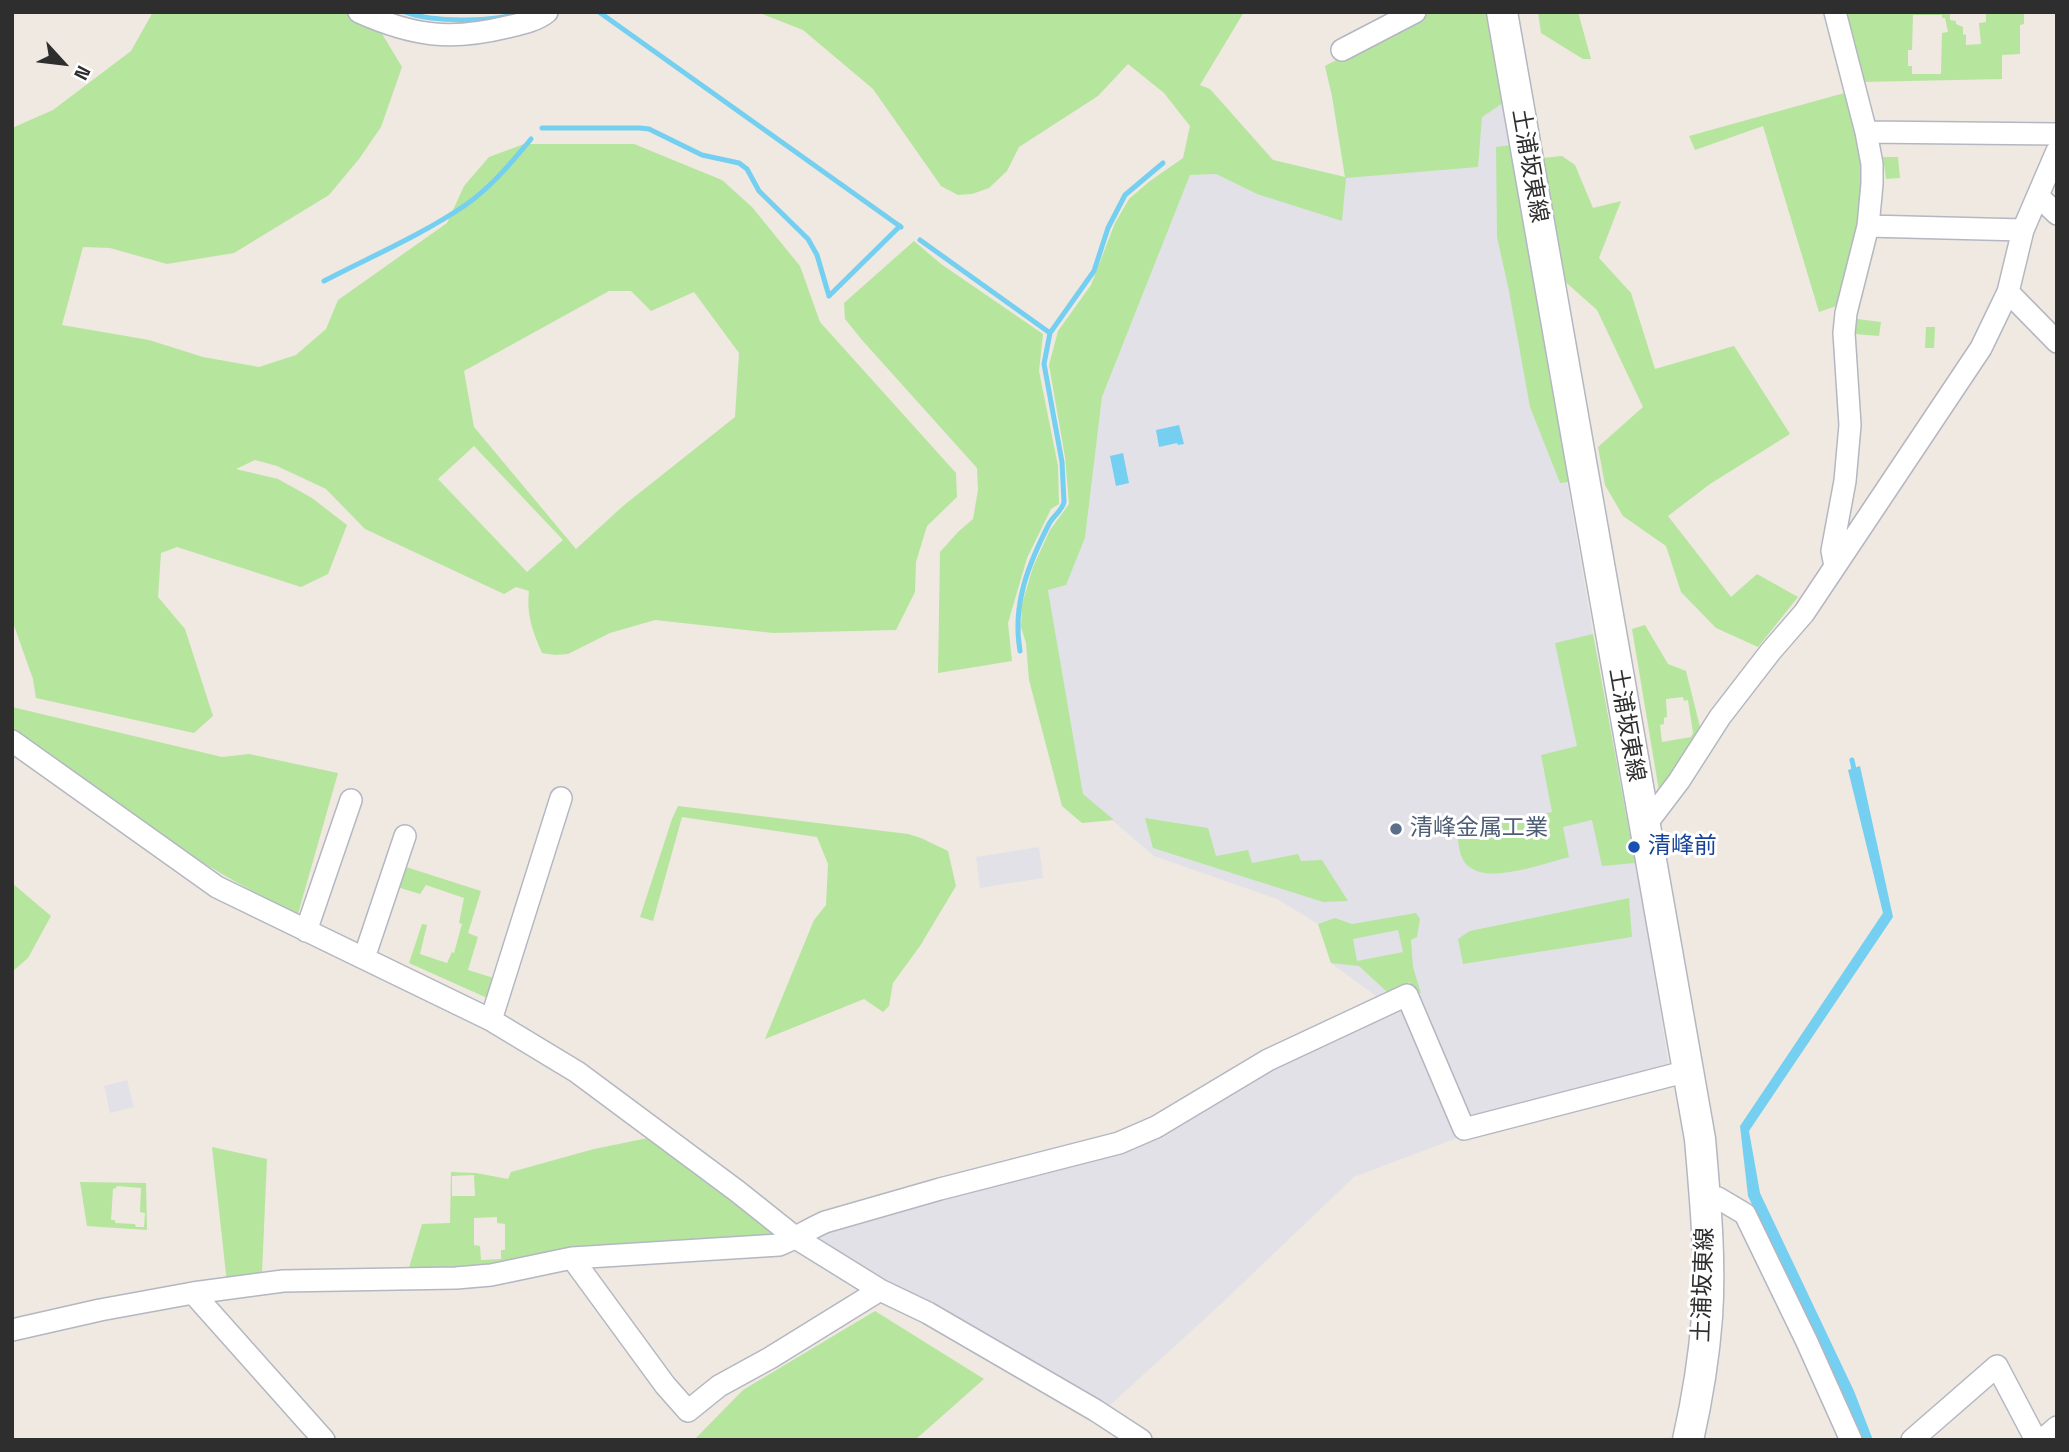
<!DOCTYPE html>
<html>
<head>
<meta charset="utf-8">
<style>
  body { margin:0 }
  #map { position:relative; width:2069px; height:1452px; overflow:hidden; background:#efe9e1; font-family:"Space Grotesk",sans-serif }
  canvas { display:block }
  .frame { position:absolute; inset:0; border:14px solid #2e2e2e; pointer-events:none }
  .north { position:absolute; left:28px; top:28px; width:70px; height:70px; -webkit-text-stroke:5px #fff; paint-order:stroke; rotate:117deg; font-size:19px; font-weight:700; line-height:28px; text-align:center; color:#2e2e2e }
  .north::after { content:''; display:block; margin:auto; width:24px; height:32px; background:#2e2e2e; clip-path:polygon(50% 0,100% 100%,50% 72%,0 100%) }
</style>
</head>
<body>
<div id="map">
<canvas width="2069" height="1452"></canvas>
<div class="frame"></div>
<div class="north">N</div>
</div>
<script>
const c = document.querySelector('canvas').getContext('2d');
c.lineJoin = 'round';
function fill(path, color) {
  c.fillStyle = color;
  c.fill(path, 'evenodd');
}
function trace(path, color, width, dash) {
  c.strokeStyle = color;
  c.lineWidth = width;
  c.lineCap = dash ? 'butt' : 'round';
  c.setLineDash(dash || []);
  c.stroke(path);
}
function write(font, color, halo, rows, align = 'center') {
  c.font = font + ' "Space Grotesk","Noto Sans JP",sans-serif';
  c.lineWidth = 6;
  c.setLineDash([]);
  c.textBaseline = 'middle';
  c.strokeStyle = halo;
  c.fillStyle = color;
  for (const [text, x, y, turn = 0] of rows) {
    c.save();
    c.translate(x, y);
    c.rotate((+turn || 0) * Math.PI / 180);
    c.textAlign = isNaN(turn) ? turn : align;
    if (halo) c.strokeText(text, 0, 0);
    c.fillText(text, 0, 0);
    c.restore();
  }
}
const industrial = new Path2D(`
  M1428 12H1487L1593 634 1645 917 1669 1067 1471 1121 1411 986 1380 999 1331 963 1318 924 1277 899 1154 856 1083 795 1048 590 1066 584 1085 538 1102 397 1190 175 1216 174 1257 194 1273 160 1345 177 1332 96 1325 66Z
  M1039 847 1043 878 980 888 976 857Z
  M1404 1008 1457 1138 1354 1177 1221 1304 1108 1407 1077 1387 810 1237 844 1223 1110 1153 1262 1072Z
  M127 1080 134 1107 110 1113 104 1086Z`);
const green = new Path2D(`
  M153 12H369L402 67 381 127 359 159 329 195 234 253 167 264 110 248 83 247 62 325 149 340 203 357 259 367 296 355 326 329 338 300 447 223 464 186 489 157 524 144H634L722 180 752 207 800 266 820 322 956 473 957 497 927 526 916 562 915 592 896 630 773 633 655 620 610 633 568 654 555 655 542 653C533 633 526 614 529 591L516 587 504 594 365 529 326 489 277 466 255 460 236 469 278 479 312 498 347 525 328 574 301 587 177 547 161 553 158 597 185 629 213 716 194 733 36 698 33 679 12 620V128L53 110 131 51ZM609 291H631L651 311 694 292 739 353 735 417 623 506 576 549 474 427 464 371ZM474 446 563 540 527 572 438 479Z
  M757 12H1244L1200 85 1210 89 1273 160 1345 177 1332 96 1325 66 1428 12H1487L1503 103 1482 117 1478 167 1346 178 1342 221 1257 194 1216 174 1190 175 1102 397 1085 538 1066 585 1048 590 1083 794 1114 820 1082 823 1062 806 1029 680 1026 643 1021 627 1022 604 1033 567 1050 530 1069 504 1065 457 1049 365 1058 331 1091 285 1115 223 1129 199 1150 181 1183 158 1190 126 1164 93 1128 64 1098 96 1019 147 1007 171 989 188 972 194 958 195 941 186 873 89 803 30Z
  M1538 12H1578L1591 59H1583L1541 33Z
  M1842 12H1950V20L1956 21V24L1963 27V34L1966 35V45L1981 44 1979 23 1986 22V12H2024V24L2020 25V54L2002 55V79L1860 82ZM1913 15H1942V18H1945L1948 32 1942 33 1941 74H1912V66H1908V50H1912Z
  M1848 92 1866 159 1864 208 1842 304 1819 312 1763 126 1695 150 1689 136Z
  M1511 145 1569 482 1560 483 1530 407 1509 291 1497 237 1496 147Z
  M1562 156 1575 165 1593 208 1621 201 1599 258 1631 293 1655 369 1734 346 1790 434 1710 484 1668 516 1731 597 1757 574 1798 597 1758 647 1716 628 1681 592 1666 546 1623 516 1605 485 1598 447 1643 407 1597 310 1561 278 1542 158Z
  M1883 157H1898L1900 178 1886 179Z
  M914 241 941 264 1043 334 1039 371 1058 466 1059 504 1051 509 1027 558 1008 623 1012 661 938 673 940 552 958 532 973 519 978 490 977 468 862 340 845 319 844 303Z
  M1857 319 1881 322 1879 336 1855 334Z
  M1926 327H1935L1934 348H1925Z
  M1645 625 1668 664 1686 671 1701 731 1659 791 1632 629ZM1683 697 1684 701 1688 700 1693 733 1691 737 1662 742 1660 725 1664 724V718L1667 717 1666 699Z
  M1593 634 1635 863 1602 866 1592 820 1563 827 1569 857C1545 863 1492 883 1471 868 1459 861 1459 845 1457 833L1552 812 1541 755 1577 746 1555 643Z
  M12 707 222 757 249 754 338 773 298 914C195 866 105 797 12 733Z
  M678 806 908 834 921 838 948 851 956 886 920 946 893 983 889 1006 883 1012 864 999 765 1039 814 920 826 905 828 864 817 837 682 817 653 921 640 917 672 819Z
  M1145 818 1208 828 1216 856 1248 850 1252 863 1298 854 1301 861 1322 860 1348 901 1323 902 1153 848Z
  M406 867 481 891 468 933 478 937 468 970 497 979 492 996 485 997 409 963 422 924 427 925 420 954 447 963 452 952 454 953 462 924 459 923 464 898 426 885 420 894 397 887Z
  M12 883 51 916 28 958 12 972Z
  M1629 898 1632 937 1463 964 1458 939 1470 931Z
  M1416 913 1420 919 1417 937 1411 940 1413 967 1421 993H1414L1410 982 1387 992 1359 966 1331 963 1318 924 1335 918 1352 924ZM1398 930 1403 952 1357 961 1353 939Z
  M648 1138 776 1234 758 1239 611 1245 551 1251 456 1270 408 1271 422 1224 450 1223 451 1172 476 1173 508 1179 511 1172 594 1149ZM474 1175 475 1196H452V1176ZM497 1217V1223L505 1224V1250H501V1259L481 1260 480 1246 474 1245V1218Z
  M212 1147 267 1159 262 1273 227 1283Z
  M80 1182 146 1183 147 1230 87 1226ZM117 1186 141 1188 140 1212 145 1213 144 1227H136L135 1224 115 1223V1220H111L113 1189 116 1188Z
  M875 1311 984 1379 915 1440H694L743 1390Z`);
const water = new Path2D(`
  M1179 425 1184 444 1178 445 1177 443 1159 447 1156 430Z
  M1123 453 1129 483 1116 486 1110 456Z
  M1860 766 1893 917 1749 1131 1760 1193 1854 1391 1873 1440H1860L1842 1396 1748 1196 1740 1126 1883 913 1848 770Z`);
const stream = new Path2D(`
  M405 12C431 22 495 23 520 12
  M599 12 901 227
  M542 128H640L649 129 702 155 739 163 747 169 759 191 808 239 817 255 829 296 900 226
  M920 240 1050 333
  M324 281C372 256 422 235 467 204 492 186 512 162 531 139
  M1020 651C1012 605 1028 565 1049 524 1053 516 1062 511 1064 502L1062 462 1044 364 1050 333 1094 271 1108 228 1125 195 1163 163
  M1852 760 1855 774`);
const street = new Path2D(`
  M359 12C413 36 450 41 507 27 520 24 536 21 547 12
  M1835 12 1866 132 1872 164V184L1868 226 1846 313 1844 333 1850 425 1845 481 1832 551 1835 566
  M1342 50 1415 12
  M1866 132 2057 134
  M2038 196 2057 214
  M1868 226 2023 230
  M2008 292 2057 342
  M12 741 217 887 491 1020 577 1072 737 1191 796 1238 880 1290 928 1313 1095 1410 1141 1440
  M1644 827 1679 781 1720 717 1771 651 1804 613 1981 348 2008 292 2023 230 2057 151
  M306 931 351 800
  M364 958 405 836
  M491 1020 561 798
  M1705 1198H1718L1745 1214 1807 1342 1851 1440
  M572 1258 665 1385 688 1411 719 1386 770 1358 880 1290
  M193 1293 324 1440
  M12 1330 100 1310 193 1293 283 1281 456 1278 491 1275 572 1258 779 1245C795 1239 809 1229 825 1222L940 1189 1119 1143 1156 1127 1268 1060 1407 995 1464 1129 1688 1071
  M1912 1440 1997 1366 2036 1440
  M2042 1440 2057 1427`);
const secondary = new Path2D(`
  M1502 12 1700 1139C1705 1198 1711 1258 1707 1317 1704 1358 1697 1400 1688 1440`);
const markers = [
  [1396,829,7,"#5c6f8a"],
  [1634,847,7,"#1a4fb4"]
];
const streetNames = [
  ["土浦坂東線",1529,166,80],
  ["土浦坂東線",1626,725,80],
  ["土浦坂東線",1704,1285,-88]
];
const serviceNames = [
  ["清峰金属工業",1410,829]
];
const transitNames = [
  ["清峰前",1648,847]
];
fill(industrial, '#e3e1e8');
fill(green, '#b6e59e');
fill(water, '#75cff0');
trace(stream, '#75cff0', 5);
trace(street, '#b4b7c1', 24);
trace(secondary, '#b4b7c1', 33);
trace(street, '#fff', 21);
trace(secondary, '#fff', 30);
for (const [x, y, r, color] of markers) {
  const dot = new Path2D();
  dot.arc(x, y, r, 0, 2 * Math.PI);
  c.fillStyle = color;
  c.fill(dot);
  trace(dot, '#fff', 2.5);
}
write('23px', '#2e2e2e', '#fff', streetNames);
write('23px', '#4e5e75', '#fff', serviceNames, 'left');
write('23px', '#164399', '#fff', transitNames, 'left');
</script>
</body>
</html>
